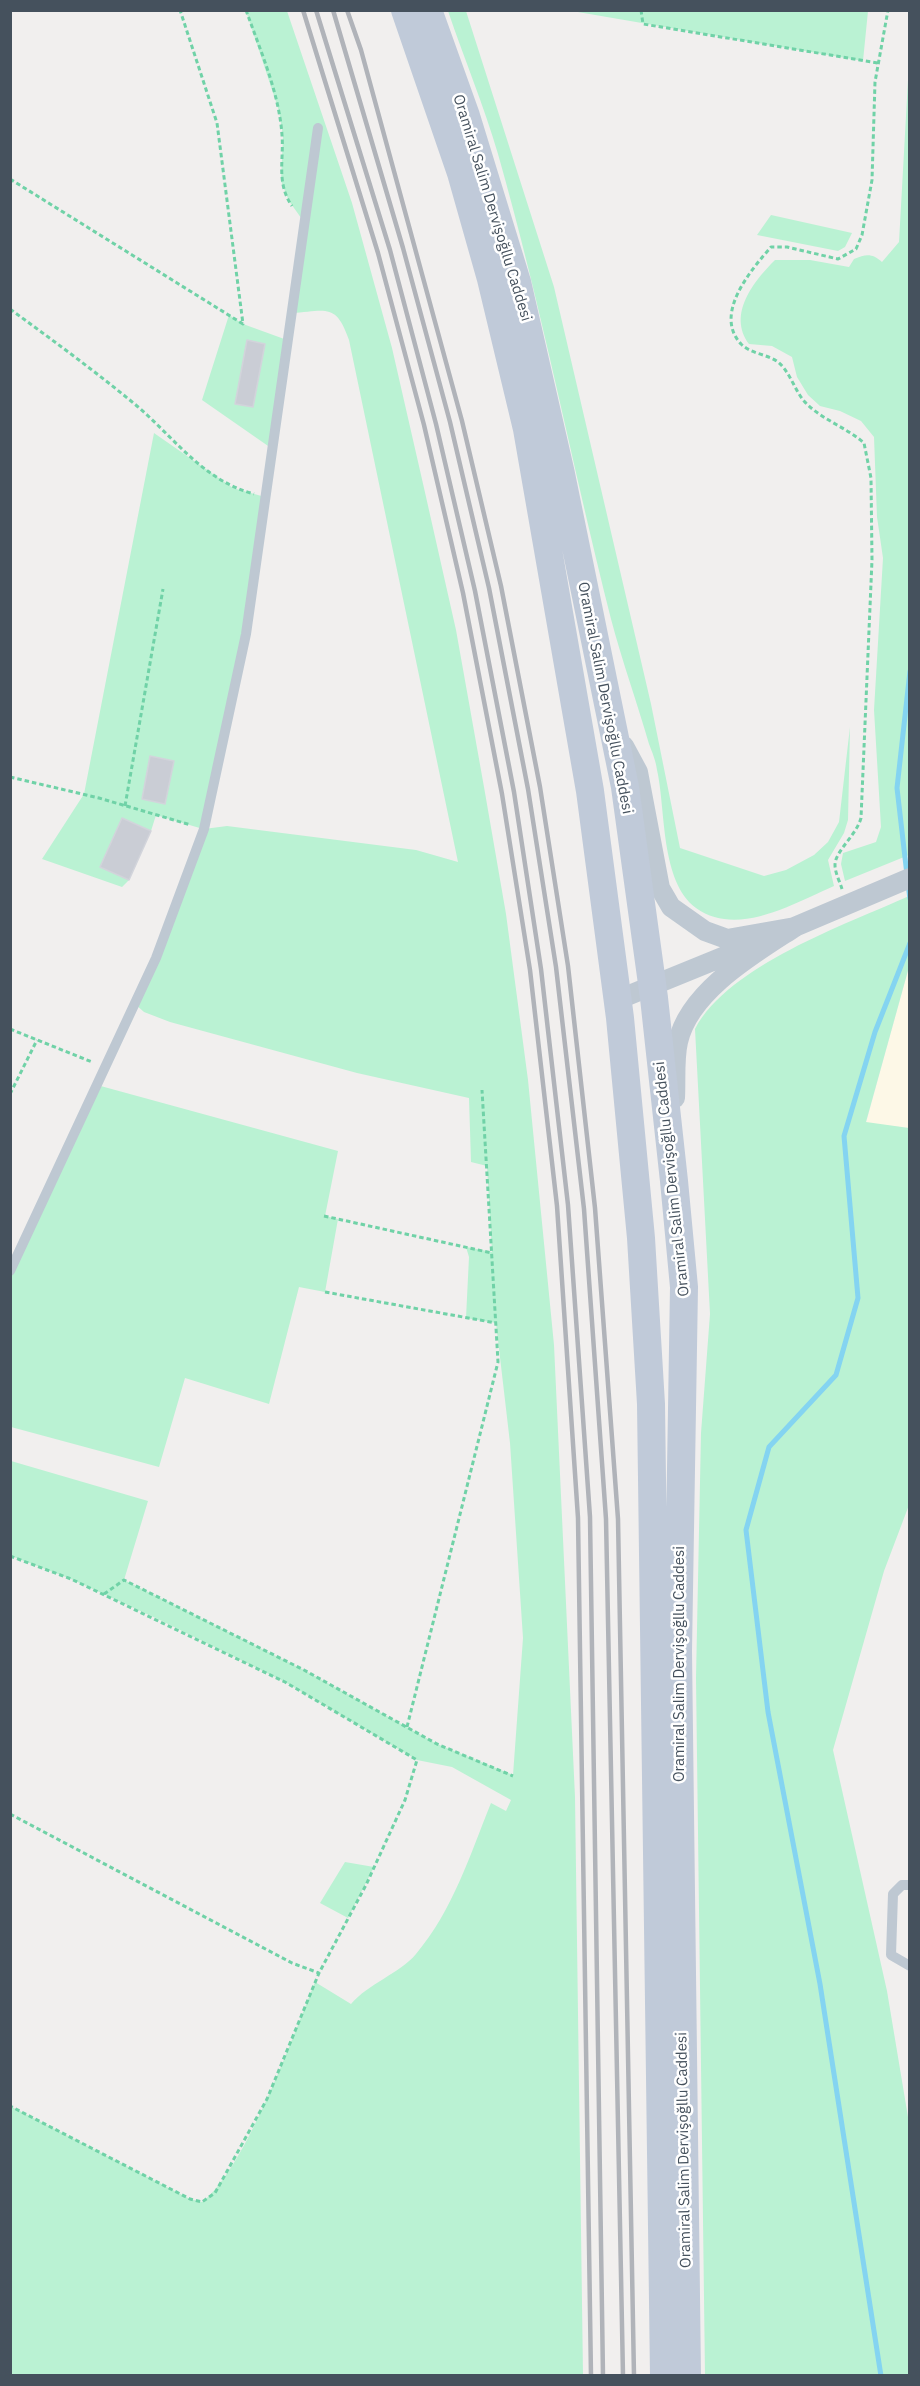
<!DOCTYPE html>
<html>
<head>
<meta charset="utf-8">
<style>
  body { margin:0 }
  #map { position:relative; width:920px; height:2386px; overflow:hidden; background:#f1efee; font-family:"IBM Plex Sans",sans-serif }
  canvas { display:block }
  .frame { position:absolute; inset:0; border:12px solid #45515d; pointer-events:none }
</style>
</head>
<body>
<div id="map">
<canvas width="920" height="2386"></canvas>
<div class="frame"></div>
</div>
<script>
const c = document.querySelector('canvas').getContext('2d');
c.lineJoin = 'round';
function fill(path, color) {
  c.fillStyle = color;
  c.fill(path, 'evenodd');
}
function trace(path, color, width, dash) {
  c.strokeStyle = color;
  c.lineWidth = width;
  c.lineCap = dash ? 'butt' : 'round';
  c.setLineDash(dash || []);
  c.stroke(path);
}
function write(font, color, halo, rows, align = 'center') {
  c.font = font + ' "IBM Plex Sans",sans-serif';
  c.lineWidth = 5;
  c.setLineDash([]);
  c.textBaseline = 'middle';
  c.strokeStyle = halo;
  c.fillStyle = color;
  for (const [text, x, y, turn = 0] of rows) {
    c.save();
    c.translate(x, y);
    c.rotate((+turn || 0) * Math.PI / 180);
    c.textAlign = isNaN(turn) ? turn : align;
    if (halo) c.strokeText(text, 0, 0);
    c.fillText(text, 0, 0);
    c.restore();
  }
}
const commercial = new Path2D(`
  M909 967V1128L866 1123Z`);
const green = new Path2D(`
  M246 11H287L352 203 392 348 424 488 456 630 484 787 506 914 528 1080 554 1345 575 1797 583 2375H11L10 2106 190 2199 202 2202C244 2172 294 2034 315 1982L351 2004C369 1983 399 1974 416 1954 453 1910 470 1855 491 1803L506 1811 511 1800 452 1767 417 1760 285 1682 162 1621 71 1579 11 1556V1461L148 1501 124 1580 304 1670 437 1744 513 1775 523 1638 510 1443 496 1323 466 1318 469 1257 466 1247 492 1252 487 1166 471 1162 469 1098 357 1073 170 1022 144 1012 135 1004 203 829 156 815 151 831 122 818 100 867 129 880 122 887 42 859 84 794 154 433 233 488 265 497 246 634 204 829 227 826 416 850 458 862 349 340C336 302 326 311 291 313L304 222 289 201 281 181 283 136 279 111Z
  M448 11H466L554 287 651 704 680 848 764 876 786 870 814 855 828 842 839 822 850 727 848 820 844 833 828 860 834 886C794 903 738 938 696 908 660 881 666 810 657 770 656 761 652 752 649 744 637 702 622 661 611 619 572 465 542 308 498 154 484 106 464 58 448 11Z
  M572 11 868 10V11L863 61Z
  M909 62V855L845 881 841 864 843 853 876 842 881 827 874 710 883 558 877 517 874 437 861 421 840 411 820 406 808 395 797 377 792 357 772 346 749 344C727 314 754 281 775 260H810L849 267 854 259C866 254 872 253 882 262L899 242Z
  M771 215 852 233 845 247 838 251 757 235Z
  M229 315 243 324 287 340 271 448 202 400Z
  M909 896V967L866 1122 909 1128V1505L884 1571 833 1750 887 1991 909 2123V2375H705L696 1678 701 1433 710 1314 695 1029C729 965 845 925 909 896Z
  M97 1085 338 1151 325 1216 338 1219 325 1292 299 1287 269 1404 185 1378 159 1467 11 1427V1271Z
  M345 1862 374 1867 348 1918 320 1903Z`);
const stream = new Path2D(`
  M907 875 897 788 910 671
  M908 884 910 899
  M881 2376 820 1984 768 1712 746 1530 769 1447 836 1375 858 1298 844 1136 875 1032 910 943`);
const building = new Path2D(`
  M247 340 265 344 253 407 235 404Z
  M150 756 174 761 165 804 142 799Z
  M122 818 151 831 129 880 100 867Z`);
const path = new Path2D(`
  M246 10C260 50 279 92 282 135 284 160 276 183 292 206
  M641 10 643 24 878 63
  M10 179 243 324 217 123 180 10
  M10 309C51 339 92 369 131 401 172 434 201 480 254 494
  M10 777 99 798 191 825
  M125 806 163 589
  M842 889C840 882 835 873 835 865 835 851 856 836 861 818L872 560 871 478 864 443C846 427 820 419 804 401 794 389 790 372 778 362 767 354 751 354 741 344 713 314 751 270 771 247H787L838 259 856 249 862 235 872 180 875 82 888 10
  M10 1029 92 1062
  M10 1094 37 1040
  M324 1216 492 1253
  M325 1292 496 1323
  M10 1556 71 1579 285 1682 417 1760 405 1800 366 1885 319 1973 267 2099 215 2193 202 2202 190 2199 10 2106
  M104 1594 124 1580 304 1670 437 1744 513 1776
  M407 1727 498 1362 482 1090
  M10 1814 292 1963 319 1973`);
const lane = new Path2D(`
  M10 1271 156 958 204 829 246 634 318 128
  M910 1885H902L893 1894 891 1955 910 1966`);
const street = new Path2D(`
  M624 746 638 772 660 888 671 907 705 931 727 939 795 927C755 953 689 991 678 1042 674 1059 676 1080 675 1098
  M785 931 910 878
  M617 1000 752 945`);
const secondary = new Path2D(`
  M405 10 461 173 491 279 527 429 590 791 620 1018 641 1238 651 1404 664 2376
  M428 10 466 116 517 282 561 474 625 787 654 998 674 1181 684 1287 678 1651 687 2376`);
const rail = new Path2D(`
  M303 10 378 253 424 425 463 593 502 794 530 970 557 1206 578 1518 591 2376
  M316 10 390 250 436 424 475 591 514 792 541 969 568 1205 590 1517 603 2376
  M333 10 403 248 450 422 489 588 528 789 556 967 584 1209 606 1519 623 2376
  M347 10 361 50 462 421 501 586 540 787 568 966 595 1208 618 1519 634 2376`);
const streetNames = [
  ["Oramiral Salim Dervişoğllu Caddesi",492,208,73],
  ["Oramiral Salim Dervişoğllu Caddesi",605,698,79],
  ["Oramiral Salim Dervişoğllu Caddesi",672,1179,-96],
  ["Oramiral Salim Dervişoğllu Caddesi",680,1664,-90],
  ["Oramiral Salim Dervişoğllu Caddesi",684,2150,-91]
];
fill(commercial, '#fdf8e7');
fill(green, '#baf2d3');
trace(stream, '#84d4f1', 5);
fill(building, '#cacdd5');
trace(building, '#d2d4db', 1.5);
trace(path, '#70d2a7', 3, [4.5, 3]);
trace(lane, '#bec8d2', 10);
trace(street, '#bec8d2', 20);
trace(secondary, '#c0cad9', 28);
trace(rail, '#b0b3b9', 4.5);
write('15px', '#45515d', '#fff', streetNames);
</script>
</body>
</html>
